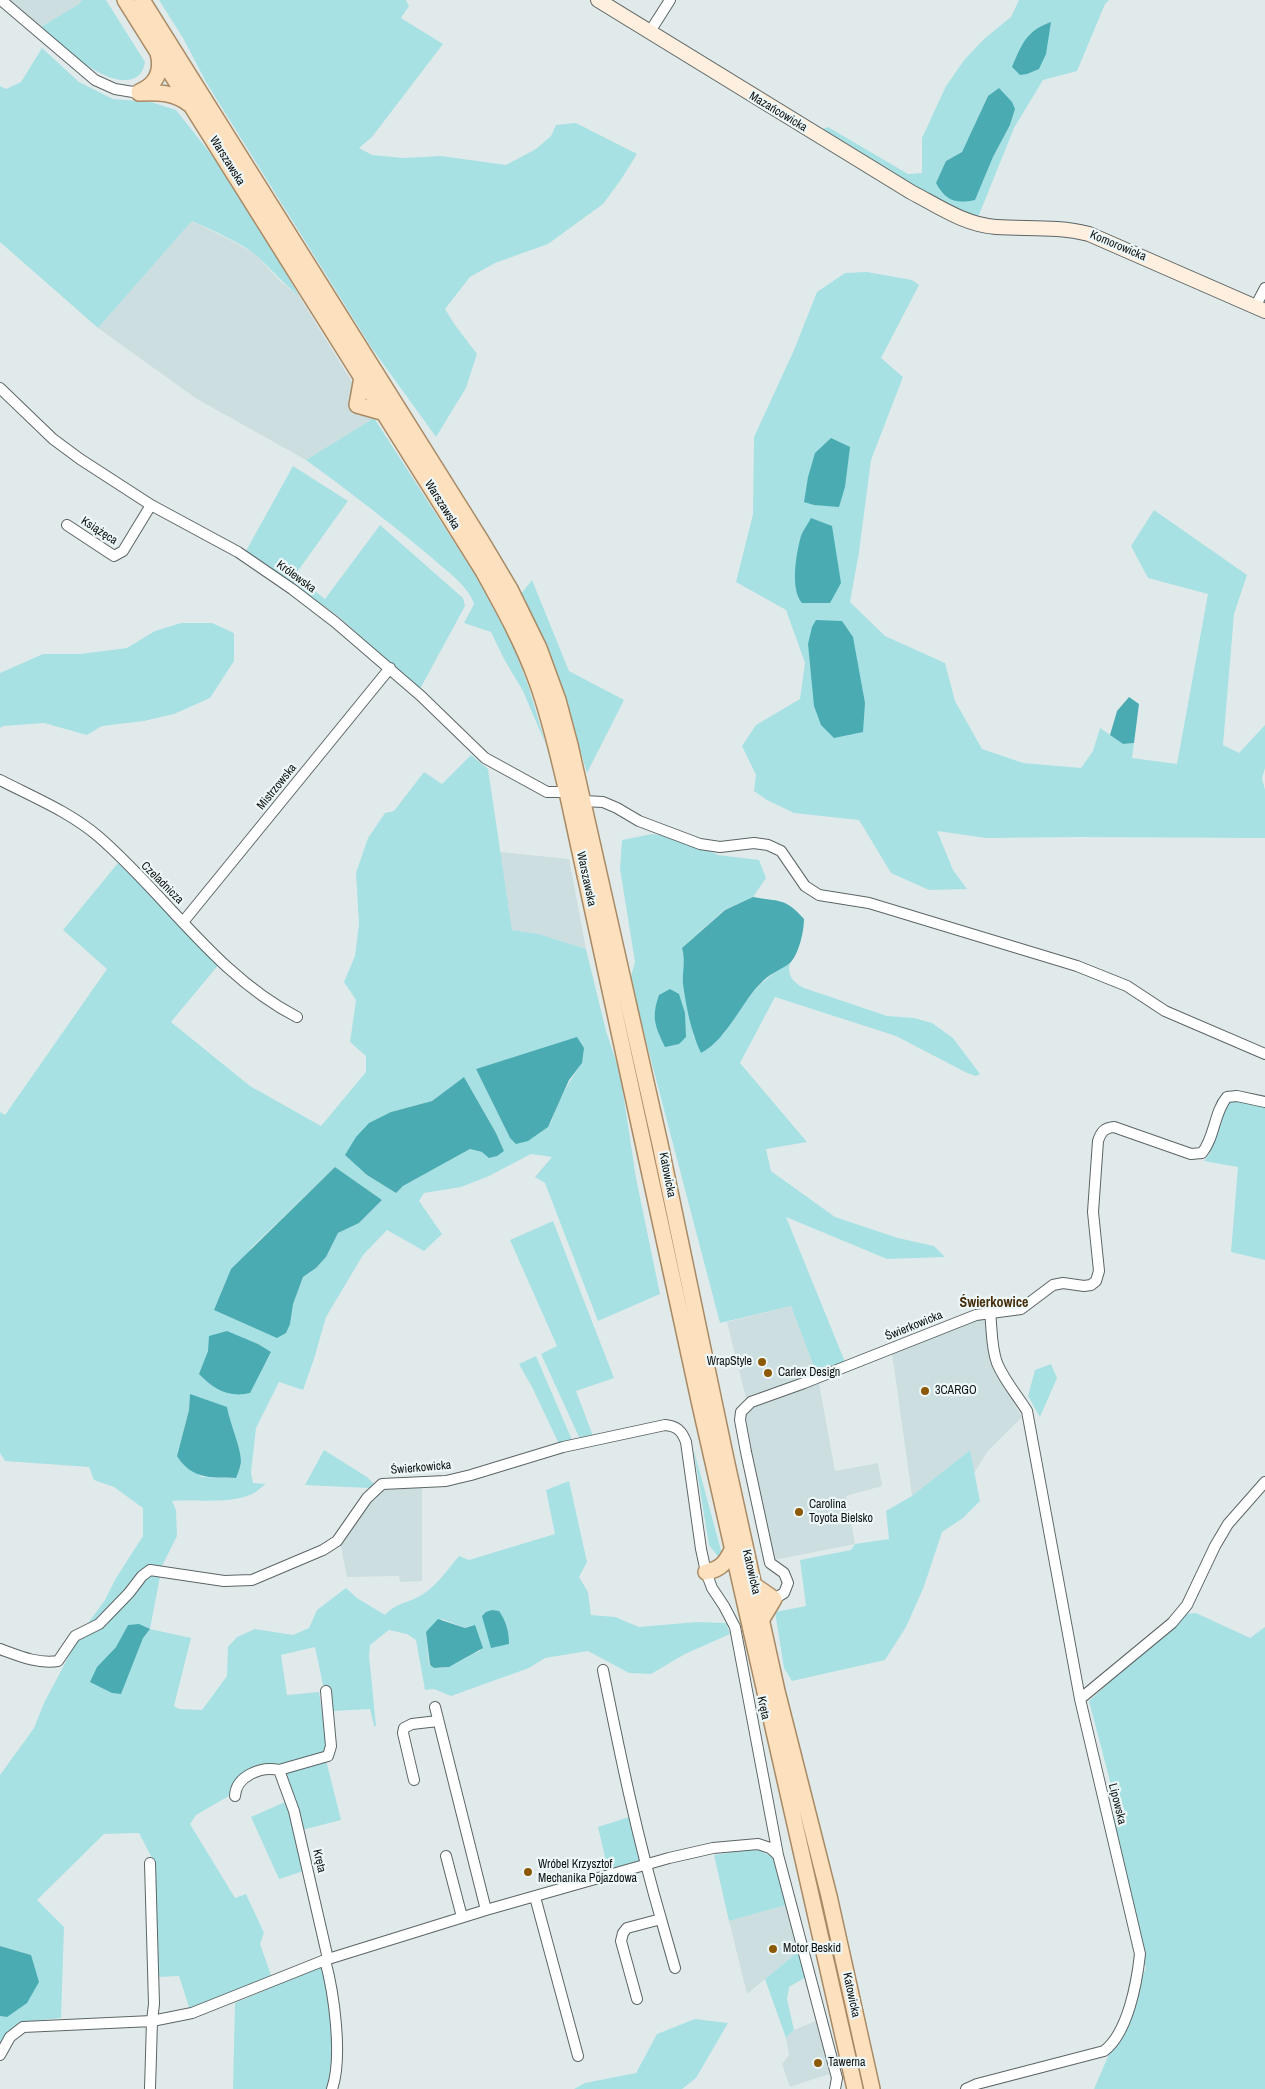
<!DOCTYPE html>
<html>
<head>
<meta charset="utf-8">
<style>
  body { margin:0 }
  canvas { display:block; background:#e1eaea }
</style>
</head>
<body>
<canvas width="1265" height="2089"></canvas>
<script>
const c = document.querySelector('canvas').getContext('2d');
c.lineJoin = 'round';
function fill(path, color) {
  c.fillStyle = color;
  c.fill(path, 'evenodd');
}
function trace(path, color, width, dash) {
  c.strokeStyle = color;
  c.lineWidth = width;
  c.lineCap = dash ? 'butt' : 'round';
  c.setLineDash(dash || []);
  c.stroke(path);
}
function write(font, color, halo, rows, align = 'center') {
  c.font = font + ' "Archivo Narrow",sans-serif';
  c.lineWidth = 4.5;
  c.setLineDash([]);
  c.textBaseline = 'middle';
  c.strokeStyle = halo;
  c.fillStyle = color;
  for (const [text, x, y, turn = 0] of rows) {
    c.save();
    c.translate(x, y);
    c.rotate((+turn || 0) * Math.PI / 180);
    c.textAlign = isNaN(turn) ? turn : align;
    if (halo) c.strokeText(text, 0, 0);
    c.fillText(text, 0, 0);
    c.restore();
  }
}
const built = new Path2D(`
  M8 0H82L80 4 41 27Z
  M192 221 234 242 256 255 280 281 299 296 374 418 306 460 197 399 98 328Z
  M500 852 569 859 586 949 539 934 512 930Z
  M791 1306 817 1375 746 1398 727 1322Z
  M978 1319 986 1321 988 1349 996 1373 1022 1417 988 1451 974 1473 970 1450 912 1496 892 1353Z
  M819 1383 835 1471 878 1463 882 1486 846 1496 855 1544 774 1560 761 1509 744 1418 746 1413 754 1406Z
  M422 1486V1581L400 1582 399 1576 347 1577 340 1542 379 1488Z
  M786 1905 799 1951 747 1994 729 1921Z
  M818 2020 829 2074 790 2087 782 2064 789 2055 786 2038 794 2030Z`);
const green = new Path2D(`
  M82 0H106L145 62C143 73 138 79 127 80 98 82 62 45 41 27L79 4Z
  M159 0H406L409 6 401 18 443 44 372 137 359 148 372 155 403 158 441 156 506 165 536 149 551 136 556 125 576 123 637 154 620 181 603 204 548 244 495 263 470 277 445 309 455 325 477 354 466 388 436 437 371 347 206 82 183 38Z
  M1019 0H1109L1105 4 1077 71 1043 80 1014 128 979 215 966 214 946 205 820 130 828 127 908 174 922 173V138L946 86 965 59 984 39 1011 17ZM988 96 1015 109 1010 125 993 157 975 199 946 161 962 152Z
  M42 48 79 82 113 99 151 102 176 110 218 163 271 247 299 296C284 284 271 269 257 256 238 241 214 231 192 221L98 328 0 242V86L6 89 21 82Z
  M867 272 912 280 919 285 881 358 903 377 871 460 859 552 850 602 885 636 945 663 955 701 982 749 1023 763 1081 768 1093 751 1100 728 1123 744 1134 743 1132 758 1177 764 1208 594 1148 578 1131 546 1154 510 1247 575 1234 614 1223 745 1239 753 1265 725V768L1262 778 1265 790V838L1078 837 986 838 937 831 953 870 967 889 929 890 891 873 859 820 794 813 767 800 754 791 756 775 742 746 756 725 800 699 805 663 786 610 736 582 753 514 754 437 794 350 817 292 845 273Z
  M374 418 481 584 512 643 528 685 546 745 523 691 504 659 491 632 464 623 474 604C468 585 445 570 431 557 390 523 349 491 306 460Z
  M293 466 348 501 295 575 325 599 380 525 463 598 465 606 420 689 338 616 246 551Z
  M532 580 569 671 624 700 587 773 557 672 521 594Z
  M181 623H212L234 633V661L210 698 174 714 144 721 102 726 87 735 44 723 3 726 0 728V673L43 654H80L127 648 155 631Z
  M471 755 488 769 512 930 539 934 586 949 606 1031 620 1073 636 1178 660 1294 598 1321 545 1183 535 1177 552 1157 531 1154 489 1176 461 1187 424 1193 419 1201 442 1234 424 1251 387 1230 363 1255 326 1317 314 1359 303 1390 279 1382 256 1428 251 1472 253 1483 266 1484C261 1487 256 1493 250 1495 225 1504 198 1499 172 1501L176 1510 177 1536 162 1566 150 1629 191 1638 174 1706 179 1709 202 1710 227 1676 228 1647 237 1637 255 1629 293 1635 309 1628 317 1610 346 1588 357 1598 385 1615C394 1604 407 1603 420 1596 436 1587 447 1570 459 1556L469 1560 555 1534 546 1490 569 1481 587 1562 579 1577 588 1592 591 1615 615 1617 639 1627 697 1622 726 1623 730 1634 685 1654 651 1674 629 1673 588 1651 545 1658 529 1668 451 1696 434 1689 425 1690 416 1640 407 1634 389 1630 370 1645 369 1655 376 1726H374L370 1709 333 1711 328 1685H323L315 1647 281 1655 287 1695 319 1692 327 1747 320 1754 261 1768 239 1790 196 1815 190 1824 235 1898 246 1894 264 1933 260 1944 271 1975 190 2010 179 1976 158 1977 153 1860 139 1833 104 1834 37 1900 64 1927 61 2018 22 2022 0 2047V2016L7 2017 31 1955 0 1946V1775L34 1728 44 1703 81 1633 105 1600 116 1578 143 1536V1508L114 1487 94 1480 89 1467 5 1461 0 1453V1112L5 1115 107 969 63 930 118 863 220 963 171 1022 250 1086 321 1126 366 1072V1056L350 1042 356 1000 344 982 355 956 359 924 356 873 368 838 385 813 394 811 424 772 442 784ZM554 1045 582 1063C568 1082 559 1100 551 1122L510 1138 476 1069ZM464 1077 496 1133 504 1151 482 1152 470 1149 403 1186 396 1193 367 1175 391 1112 432 1101ZM335 1167 382 1200 359 1223 338 1233 326 1257 316 1268 303 1277 292 1304 250 1249ZM208 1351 271 1353 265 1364 200 1374ZM190 1395 230 1422 236 1478 202 1477 177 1456 189 1410ZM442 1619 465 1628 470 1626 480 1651C464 1656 446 1676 429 1665L426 1632ZM128 1625 149 1630 143 1637 97 1667 116 1647Z
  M652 834 683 838 718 855 759 860 766 878 753 897 724 910 682 948 685 959 683 982 694 1038 723 1035C743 1003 758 981 790 962 787 975 792 982 804 988L887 1016 914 1018 932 1023 953 1038 980 1074 976 1076 967 1073 896 1036 775 997 740 1063 807 1142 766 1149 771 1171 835 1217 898 1238 934 1246 945 1257 887 1259 786 1217 845 1362 817 1375 791 1306 720 1323 630 980 635 962 620 869 622 840Z
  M1240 1100 1265 1106V1260L1231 1252 1238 1167 1204 1161 1210 1153 1225 1106 1230 1101Z
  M553 1221 614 1378 576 1391 593 1436 579 1437 541 1354 557 1346 510 1240Z
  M536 1356 572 1440 559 1444 533 1389 519 1364Z
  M1051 1364 1057 1378 1040 1417 1028 1396 1035 1370Z
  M693 1447 723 1558H719L709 1545Z
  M324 1450 367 1477 374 1484 369 1488 305 1485Z
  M970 1450 980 1501 963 1518 942 1532 923 1589 906 1627 885 1660 792 1681 784 1668 775 1612 806 1606 800 1560 851 1550 855 1544 889 1539 886 1511 912 1496Z
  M1196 1613 1250 1638 1265 1627V2089H1094L1146 1968 1107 1835 1114 1820 1116 1804 1089 1701 1184 1614Z
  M326 1760 341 1820 302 1830 283 1771Z
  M285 1802 295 1830 304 1871 279 1879 251 1817Z
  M629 1817 640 1861 608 1870 598 1827Z
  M756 1849 775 1858 786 1905 729 1921 714 1855Z
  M799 1951 806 1977 789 1987 787 1999 794 2030 786 2038 765 1979Z
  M322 1966C328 1990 336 2050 332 2074 331 2079 328 2084 327 2089H233L235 2003Z
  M695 2019 728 2023 696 2078 682 2089H574L585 2083 636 2073 657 2034Z`);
const water = new Path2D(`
  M1051 22 1046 54 1039 69 1027 74 1020 75 1012 67C1022 44 1026 31 1051 22Z
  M999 88 1012 102 1015 109 1010 125 993 157 975 200C955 204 946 201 936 183L946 161 962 152 988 96Z
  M831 438 850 447 845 487 839 507 814 505 804 502 808 477 815 453Z
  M811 518 832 526 841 583 830 603H802C790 589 796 554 801 536 803 530 808 524 811 518Z
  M816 620 842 621 853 637 865 703 863 732 834 738 821 725 814 706 808 644 812 627Z
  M1129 697 1139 704 1134 743 1123 744 1110 735 1117 711Z
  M753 897C779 902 785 897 804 919 804 931 799 954 790 963 782 969 771 973 764 980 741 1001 728 1039 701 1053 691 1032 686 1006 683 984 682 971 686 962 682 948L725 910Z
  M670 989 679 994 685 1013 686 1037 679 1044 665 1047C655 1026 651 1018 659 995Z
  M577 1037 584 1048 582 1063 569 1080 548 1127 528 1141 516 1144 510 1138 476 1069Z
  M464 1077 496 1133 504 1151 497 1156 489 1158 482 1152 470 1149 403 1186 396 1193 367 1175 345 1155 356 1137 369 1123 391 1112 432 1101Z
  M335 1167 382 1200 359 1223 338 1233 326 1257 316 1268 303 1277 293 1304 290 1324 286 1333 277 1338 214 1310 231 1269Z
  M227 1331 258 1344 271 1352 250 1393C229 1398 213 1389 199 1374L208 1351 209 1336Z
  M190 1394 227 1407C230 1424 241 1447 241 1462 240 1468 238 1473 236 1478 211 1477 192 1480 177 1456L189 1410Z
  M492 1610 499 1611C506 1621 509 1631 509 1644L491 1648 482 1616 486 1612Z
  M438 1619 465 1628 475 1625 483 1648 449 1667 434 1668 430 1665 426 1632Z
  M139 1624 150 1629 143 1638 121 1694 112 1693 90 1682 97 1667 116 1647 128 1625Z
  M0 1946 31 1955 39 1982 27 2003 7 2017 0 2016Z`);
const street = new Path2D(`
  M1 0 95 80 115 89 139 93
  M649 33 670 0
  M1255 307 1265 288
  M0 388 53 439 80 459 151 505 238 552 292 589 335 622 421 696 485 758 547 792H567
  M67 525 114 556 123 551 151 505
  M0 780C33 797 70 812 99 837 166 895 217 976 297 1017
  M583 801 603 802 617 808 639 821 700 844 720 847 754 843 768 845 781 851 805 886 819 895 869 903 1077 966 1127 986 1165 1011 1265 1054
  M183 922 390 668
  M990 1312C992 1328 991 1347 997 1363 1004 1380 1017 1395 1027 1411L1080 1699
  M774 1599 784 1593 788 1583 784 1573 770 1563 746 1452 740 1420 741 1412 751 1402 804 1383 976 1315 1021 1309 1053 1285 1063 1283 1084 1286 1091 1285 1096 1281 1099 1271 1093 1212 1098 1141C1101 1132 1104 1128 1114 1127L1191 1154 1202 1153C1215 1137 1214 1112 1227 1097L1237 1096 1265 1102
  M0 1649C19 1656 37 1664 58 1661L75 1636 99 1624 129 1593 142 1576 150 1570 224 1581 252 1580 323 1550 337 1541 367 1498 382 1484 446 1481 471 1475 563 1447 665 1425C677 1426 682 1431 686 1442L701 1549 706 1572 712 1588 724 1606 735 1627 778 1855
  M603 1670C620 1754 637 1837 661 1919L627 1928 623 1933 621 1941 637 1999
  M326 1691 331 1746 328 1756 279 1770 294 1811 328 1959
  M435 1707 486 1910
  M414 1780 403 1733 404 1728 412 1724 438 1721
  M235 1796C236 1776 261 1766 279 1770
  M446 1856 462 1917
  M150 1863 154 2004 152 2021 150 2089
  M535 1897 578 2056
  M661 1919 675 1968
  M325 1960C334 1993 343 2057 332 2089
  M0 2055 10 2037 23 2027 152 2021 192 2013 325 1960 486 1910 669 1858 713 1848 758 1844 770 1848 778 1855 837 2078 835 2089
  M966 2089 977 2084 1104 2051C1128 2033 1137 1982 1140 1954L1080 1699 1172 1623 1187 1605 1215 1546 1228 1524 1265 1482`);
const secondary = new Path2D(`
  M598 0 911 192C938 206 965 225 996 227 1028 229 1058 226 1089 234L1265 311`);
const primary = new Path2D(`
  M125 0 483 571C503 607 523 643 537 682 550 718 558 755 567 792L700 1405 855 2089
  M142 0 482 542 510 589 539 648 558 700 570 745 660 1144 726 1459 777 1691 829 1896 872 2089
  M139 92C156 85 163 71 158 53
  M139 93C157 92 174 92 189 104
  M362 377 357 405 385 413
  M706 1572C722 1569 726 1562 733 1548
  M754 1585 774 1599 762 1619`);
const markers = [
  [762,1362,5,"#8c5905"],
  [768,1373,5,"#8c5905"],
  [925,1391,5,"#8c5905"],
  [799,1512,5,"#8c5905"],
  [528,1872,5,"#8c5905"],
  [773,1949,5,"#8c5905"],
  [818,2063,5,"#8c5905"]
];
const streetNames = [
  ["Mazańcowicka",778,112,31],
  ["Warszawska",227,161,58],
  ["Komorowicka",1118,246,23],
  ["Warszawska",442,505,58],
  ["Książęca",99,531,33],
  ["Królewska",296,577,36],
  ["Mistrzowska",277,787,-51],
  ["Warszawska",586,879,78],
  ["Czeladnicza",162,883,45],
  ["Katowicka",667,1175,79],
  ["Świerkowicka",914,1326,-22],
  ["Świerkowicka",421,1468,-5],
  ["Katowicka",751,1572,77],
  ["Kręta",763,1708,78],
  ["Lipowska",1117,1804,76],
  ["Kręta",319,1861,77],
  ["Katowicka",851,1995,78]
];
const poiNames = [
  ["WrapStyle",752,1362,"right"],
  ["Carlex Design",778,1373],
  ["3CARGO",935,1391],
  ["Carolina",809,1505],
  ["Toyota Bielsko",809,1519],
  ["Wróbel Krzysztof",538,1865],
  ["Mechanika Pojazdowa",538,1879],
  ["Motor Beskid",783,1949],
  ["Tawerna",828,2063]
];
const neighbourhoodNames = [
  ["Świerkowice",994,1303]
];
fill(built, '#ccdedf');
fill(green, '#a8e1e4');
fill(water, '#4aacb2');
trace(street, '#5d6566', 12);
trace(secondary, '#5d6566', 16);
trace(primary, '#a88a65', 18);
trace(street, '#fff', 10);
trace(secondary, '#feefde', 14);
trace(primary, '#fde0bd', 15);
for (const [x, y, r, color] of markers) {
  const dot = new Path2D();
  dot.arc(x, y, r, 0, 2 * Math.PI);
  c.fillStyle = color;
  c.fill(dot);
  trace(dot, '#eef7f8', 2);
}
write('12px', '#0e1212', '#eef7f8', streetNames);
write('12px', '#0e1212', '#eef7f8', poiNames, 'left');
write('bold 14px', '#452d0a', '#eef7f8', neighbourhoodNames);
</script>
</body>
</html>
